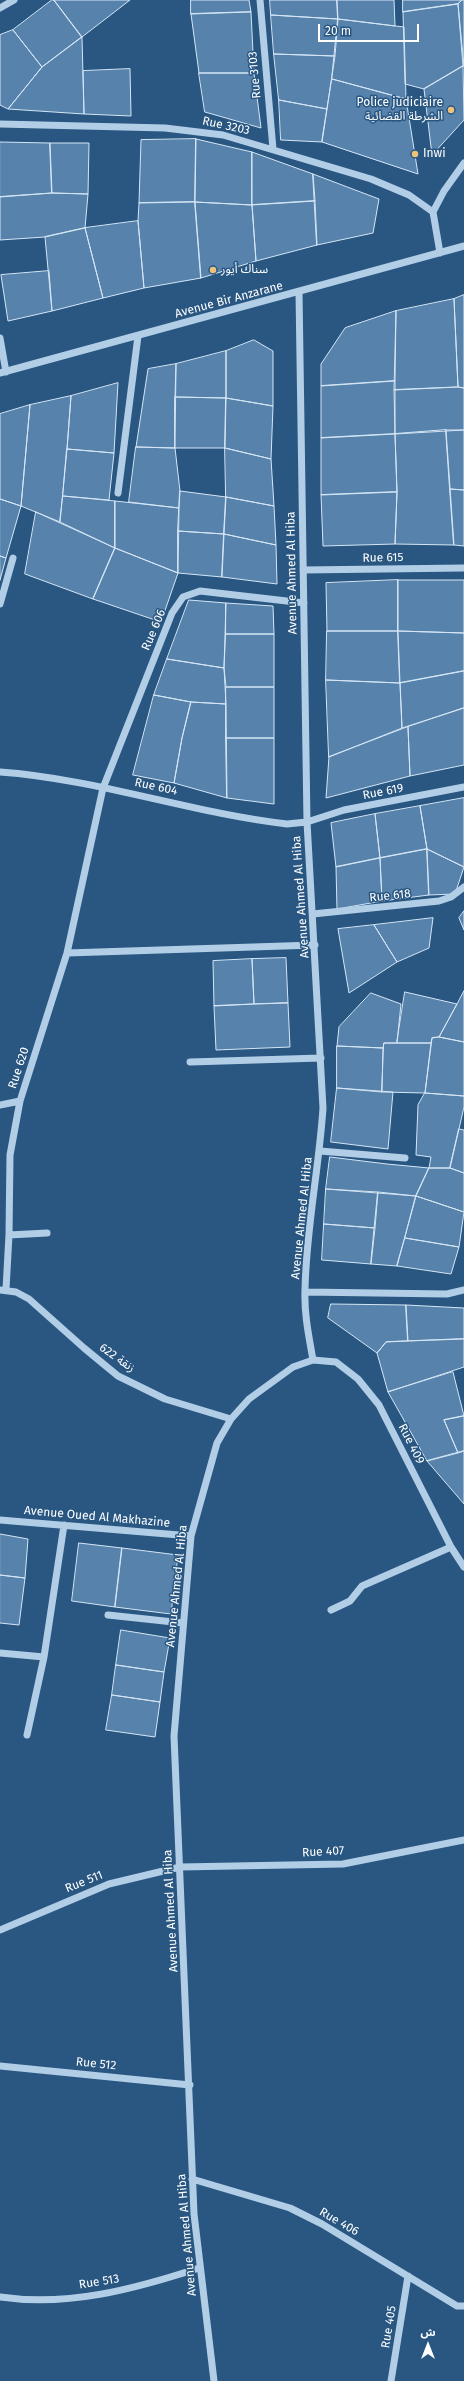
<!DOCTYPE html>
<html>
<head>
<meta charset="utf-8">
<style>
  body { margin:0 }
  #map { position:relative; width:464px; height:2381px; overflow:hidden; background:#295782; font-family:"Fira Sans","Noto Sans Arabic",sans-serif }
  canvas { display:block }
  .north { position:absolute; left:408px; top:2325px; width:40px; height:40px; -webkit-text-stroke:3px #295782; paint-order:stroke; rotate:0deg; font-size:11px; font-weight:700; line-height:16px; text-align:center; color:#fff }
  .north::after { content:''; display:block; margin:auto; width:14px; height:18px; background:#fff; clip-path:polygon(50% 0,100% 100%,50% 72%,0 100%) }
  .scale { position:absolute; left:318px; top:24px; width:101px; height:18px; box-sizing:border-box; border:2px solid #fff; border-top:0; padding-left:5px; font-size:12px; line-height:14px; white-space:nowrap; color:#fff; -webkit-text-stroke:3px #295782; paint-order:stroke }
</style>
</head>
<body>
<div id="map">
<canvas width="464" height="2381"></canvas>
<div class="north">ش</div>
<div class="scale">20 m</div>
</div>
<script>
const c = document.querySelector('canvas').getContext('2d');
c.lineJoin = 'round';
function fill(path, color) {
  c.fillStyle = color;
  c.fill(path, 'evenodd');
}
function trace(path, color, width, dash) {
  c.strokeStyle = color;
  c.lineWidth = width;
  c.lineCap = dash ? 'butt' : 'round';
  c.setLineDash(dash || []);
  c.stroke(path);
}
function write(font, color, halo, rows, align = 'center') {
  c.font = font + ' "Fira Sans","Noto Sans Arabic",sans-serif';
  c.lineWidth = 3;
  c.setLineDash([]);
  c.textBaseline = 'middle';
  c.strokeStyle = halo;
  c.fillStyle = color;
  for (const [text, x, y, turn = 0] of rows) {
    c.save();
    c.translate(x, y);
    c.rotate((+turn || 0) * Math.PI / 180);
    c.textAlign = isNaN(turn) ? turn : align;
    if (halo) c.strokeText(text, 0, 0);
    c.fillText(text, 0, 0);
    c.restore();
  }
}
const building = new Path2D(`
  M52 0H54L82 37 42 67 13 30Z
  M54 0H130L82 37Z
  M191 0H249L251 12 191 14Z
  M270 0H337L338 19 271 15Z
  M337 0H394L395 26 338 19Z
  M403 0H462L458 4 403 12Z
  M462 0H464V67L458 4Z
  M458 4 463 66 424 89 405 84 403 12Z
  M251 12 254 73H199L191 14Z
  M271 15 338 19 335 56 274 54Z
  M338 19 404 27 406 99 332 79Z
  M13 30 42 67 8 109 0 105V35Z
  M82 37 84 114 8 109 42 67Z
  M274 54 335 56 327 109 279 100Z
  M463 66 464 120 432 155 424 89Z
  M130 69 131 116 84 114 83 71Z
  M199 73H254L261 128 205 112Z
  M332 79 406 99 418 174 322 142Z
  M279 100 327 109 322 142 281 140Z
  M196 139 252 152V205L195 202Z
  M196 139 195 202 139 203 141 140Z
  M0 142 50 143 52 193 0 197Z
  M50 143H89L88 194 52 193Z
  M252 152 313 174 315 201 252 205Z
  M313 174 379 199 373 233 317 245Z
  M52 193 88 194 85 228 45 237 0 240V197Z
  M315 201 317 245 256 261 252 205Z
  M195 202 201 278 144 288 138 221 139 203Z
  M195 202 252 205 256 261 201 278Z
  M138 221 144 288 103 298 85 228Z
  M85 228 103 298 52 311 45 237Z
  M49 271 52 311 8 321 1 275Z
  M464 295V388L458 387 454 299Z
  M454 299 458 387 394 390 396 311Z
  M396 311 395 381 321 386V364L345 328Z
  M254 340 273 351V406L226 398V351Z
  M226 351V398L175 397 176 364Z
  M176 364 175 448 136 447 148 369Z
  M395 381V434L321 438V386Z
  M118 383 114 453 67 449 71 396Z
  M458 387 464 388V430L395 434 394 390Z
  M71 396 67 449 60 522 21 506 30 405Z
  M175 397 226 398 225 448H175Z
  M226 398 273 406 271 459 225 448Z
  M30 405 21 506 0 499V414Z
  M446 430H464V490L450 489Z
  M446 430 454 545 395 544 397 492 395 434Z
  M395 434 397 492 321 495V438Z
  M136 447 175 448 180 491 179 508 129 502Z
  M225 448 271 459 274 506 226 497Z
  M67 449 114 453 109 500 63 496Z
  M450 489 464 490V546L454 545Z
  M180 491 226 497 224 534 178 531Z
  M397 492 395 544 323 546 321 495Z
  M63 496 115 501V548L60 522Z
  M226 497 274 506 276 545 224 534Z
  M0 499 21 506 6 558 0 556Z
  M115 501 179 508 178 573 115 548Z
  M36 512 115 548 93 599 25 574Z
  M178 531 224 534 222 577 178 573Z
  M224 534 276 545 277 584 222 577Z
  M115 548 178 573 161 622 93 599Z
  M0 556 6 558 0 580Z
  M398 580H464V633L398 631Z
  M398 580V631H327L326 583Z
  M189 600 226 603 224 668 167 659Z
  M226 603 273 606 274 634H226Z
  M327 631H398L400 683 326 680Z
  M398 631 464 633V671L400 683Z
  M226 634H274V687H226L224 668Z
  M167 659 224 668 226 704 191 702 154 695Z
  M464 671V708L402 728 400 683Z
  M326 680 400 683 402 728 329 757Z
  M226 687H274V738H226Z
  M154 695 191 702 182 738 174 783 133 775Z
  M191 702 226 704 227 798 174 783 182 738Z
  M464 708V765L410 776 408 727Z
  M408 727 410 776 326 798 329 757Z
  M226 738H274V804L227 798Z
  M464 798V867L427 849 420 806Z
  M420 806 427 849 380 858 375 814Z
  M375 814 380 858 336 867 331 823Z
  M427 849 429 895 382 901 380 858Z
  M427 849 464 867 455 894 429 895Z
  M380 858 382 901 337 909 336 867Z
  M464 911V930L459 918Z
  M433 918 429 948 397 962 374 925Z
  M374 925 397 962 349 993 338 929Z
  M286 958 288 1003 254 1004 252 959Z
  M252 959 254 1004 214 1006 213 961Z
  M464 991V1042L439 1037 457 1004Z
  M405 992 457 1004 439 1037 432 1038 431 1043H397Z
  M371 993 401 1004 397 1043H384L383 1048 337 1046 339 1027Z
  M288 1003 290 1047 216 1050 214 1006Z
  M439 1037 464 1042V1096L425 1093 432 1038Z
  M384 1043H431L425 1093 382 1092Z
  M337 1046 383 1048 382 1092 337 1088Z
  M337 1088 393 1092 388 1149 331 1142Z
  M425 1093 464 1096V1107L450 1168H429L431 1157 416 1155 418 1105Z
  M459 1129 464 1130V1173L450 1168Z
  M330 1157 387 1164 429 1168 416 1196 326 1189Z
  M429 1168H450L464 1173V1212L416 1196Z
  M326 1189 378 1192 375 1228 324 1224Z
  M378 1192 416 1196 397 1266 371 1264Z
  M416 1196 464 1212 459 1247 405 1238Z
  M324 1224 375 1228 371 1264 322 1260Z
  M405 1238 459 1247 451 1274 397 1266Z
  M331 1304 406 1305 408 1341 386 1342 377 1353 328 1318Z
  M406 1305 464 1308V1339L408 1341Z
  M464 1339V1367L388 1392 377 1353 386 1342Z
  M453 1372 464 1416 444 1420 458 1453 427 1461 388 1392Z
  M464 1416V1451L458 1453 444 1420Z
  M464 1451V1504L427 1461Z
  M0 1534 28 1539 25 1578 0 1575Z
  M79 1543 122 1548 115 1607 72 1601Z
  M122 1548 178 1555 171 1614 115 1607Z
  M0 1575 25 1578 19 1625 0 1623Z
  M121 1630 170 1638 164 1672 116 1665Z
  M116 1665 164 1672 160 1702 112 1695Z
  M112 1695 160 1702 155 1737 106 1730Z`);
const minor = new Path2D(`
  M260 0 273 149
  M0 8 14 0
  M0 124 165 128 223 135 371 179 409 195 433 212
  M440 253 433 212 444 191 464 163
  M299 292 307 822 323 1108C319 1169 306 1229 305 1290 304 1314 309 1337 313 1360
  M0 338 6 372
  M0 373 464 246
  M118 493 138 336
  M303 570 464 568
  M0 604 13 558
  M0 772C97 779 191 813 287 824L307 822 344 810 464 787
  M313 914 439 901 451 897 464 887
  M67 953 315 945
  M190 1062 321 1058
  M0 1105 20 1101
  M320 1151 405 1158
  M9 1235 47 1233
  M6 1289 9 1235 10 1155 20 1101 67 953 103 788 172 613 183 597 200 591 304 603
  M0 1290 16 1292 29 1299 84 1348 118 1376 165 1399 231 1419
  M305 1292 447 1294 464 1290
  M0 1520 191 1536
  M331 1610 350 1601 362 1586 451 1547
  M108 1615 183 1623
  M0 1653 44 1657
  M27 1735 44 1657 64 1525
  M0 1930 109 1884 180 1867 343 1864 464 1840
  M0 2066 190 2085
  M192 2179 290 2208 322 2224 457 2306H464
  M0 2297C68 2307 135 2289 199 2268
  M214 2381 194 2214 174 1736 191 1536 217 1443 231 1419 249 1399 293 1367 313 1360 336 1362 358 1379 379 1405 451 1547 464 1567
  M391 2381 408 2276`);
const markers = [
  [451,110,4,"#edc379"],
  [415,154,4,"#edc379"],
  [213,270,4,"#edc379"]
];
const streetNames = [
  ["Rue 3103",255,75,-95],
  ["Rue 3203",226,126,12],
  ["Avenue Bir Anzarane",229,300,-15],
  ["Rue 615",383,558,-1],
  ["Avenue Ahmed Al Hiba",292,573,-91],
  ["Rue 606",154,630,-67],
  ["Rue 604",156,787,12],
  ["Rue 619",383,792,-11],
  ["Rue 618",390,896,-6],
  ["Avenue Ahmed Al Hiba",301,897,-94],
  ["Rue 620",19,1068,-72],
  ["Avenue Ahmed Al Hiba",302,1218,-84],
  ["زنقة 622",117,1358,35],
  ["Rue 409",411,1444,63],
  ["Avenue Oued Al Makhazine",97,1517,5],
  ["Avenue Ahmed Al Hiba",177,1586,-84],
  ["Rue 407",323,1852,-3],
  ["Rue 511",84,1882,-22],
  ["Avenue Ahmed Al Hiba",171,1911,-93],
  ["Rue 512",96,2064,6],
  ["Rue 406",339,2222,30],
  ["Avenue Ahmed Al Hiba",187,2235,-95],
  ["Rue 513",99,2282,-9],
  ["Rue 405",389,2327,-81]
];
const poiNames = [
  ["Police judiciaire",443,103,"right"],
  ["الشرطة القضائية",443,117,"right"],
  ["Inwi",423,154],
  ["سناك أيور",221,270]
];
fill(building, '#5682ac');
trace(building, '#d5e6f5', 1);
trace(minor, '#b2cee6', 7);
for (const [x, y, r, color] of markers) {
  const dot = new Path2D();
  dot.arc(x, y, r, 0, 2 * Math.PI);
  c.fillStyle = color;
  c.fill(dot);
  trace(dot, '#295782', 1.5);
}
write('12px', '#fff', '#295782', streetNames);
write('12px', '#fff', '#295782', poiNames, 'left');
</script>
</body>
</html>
